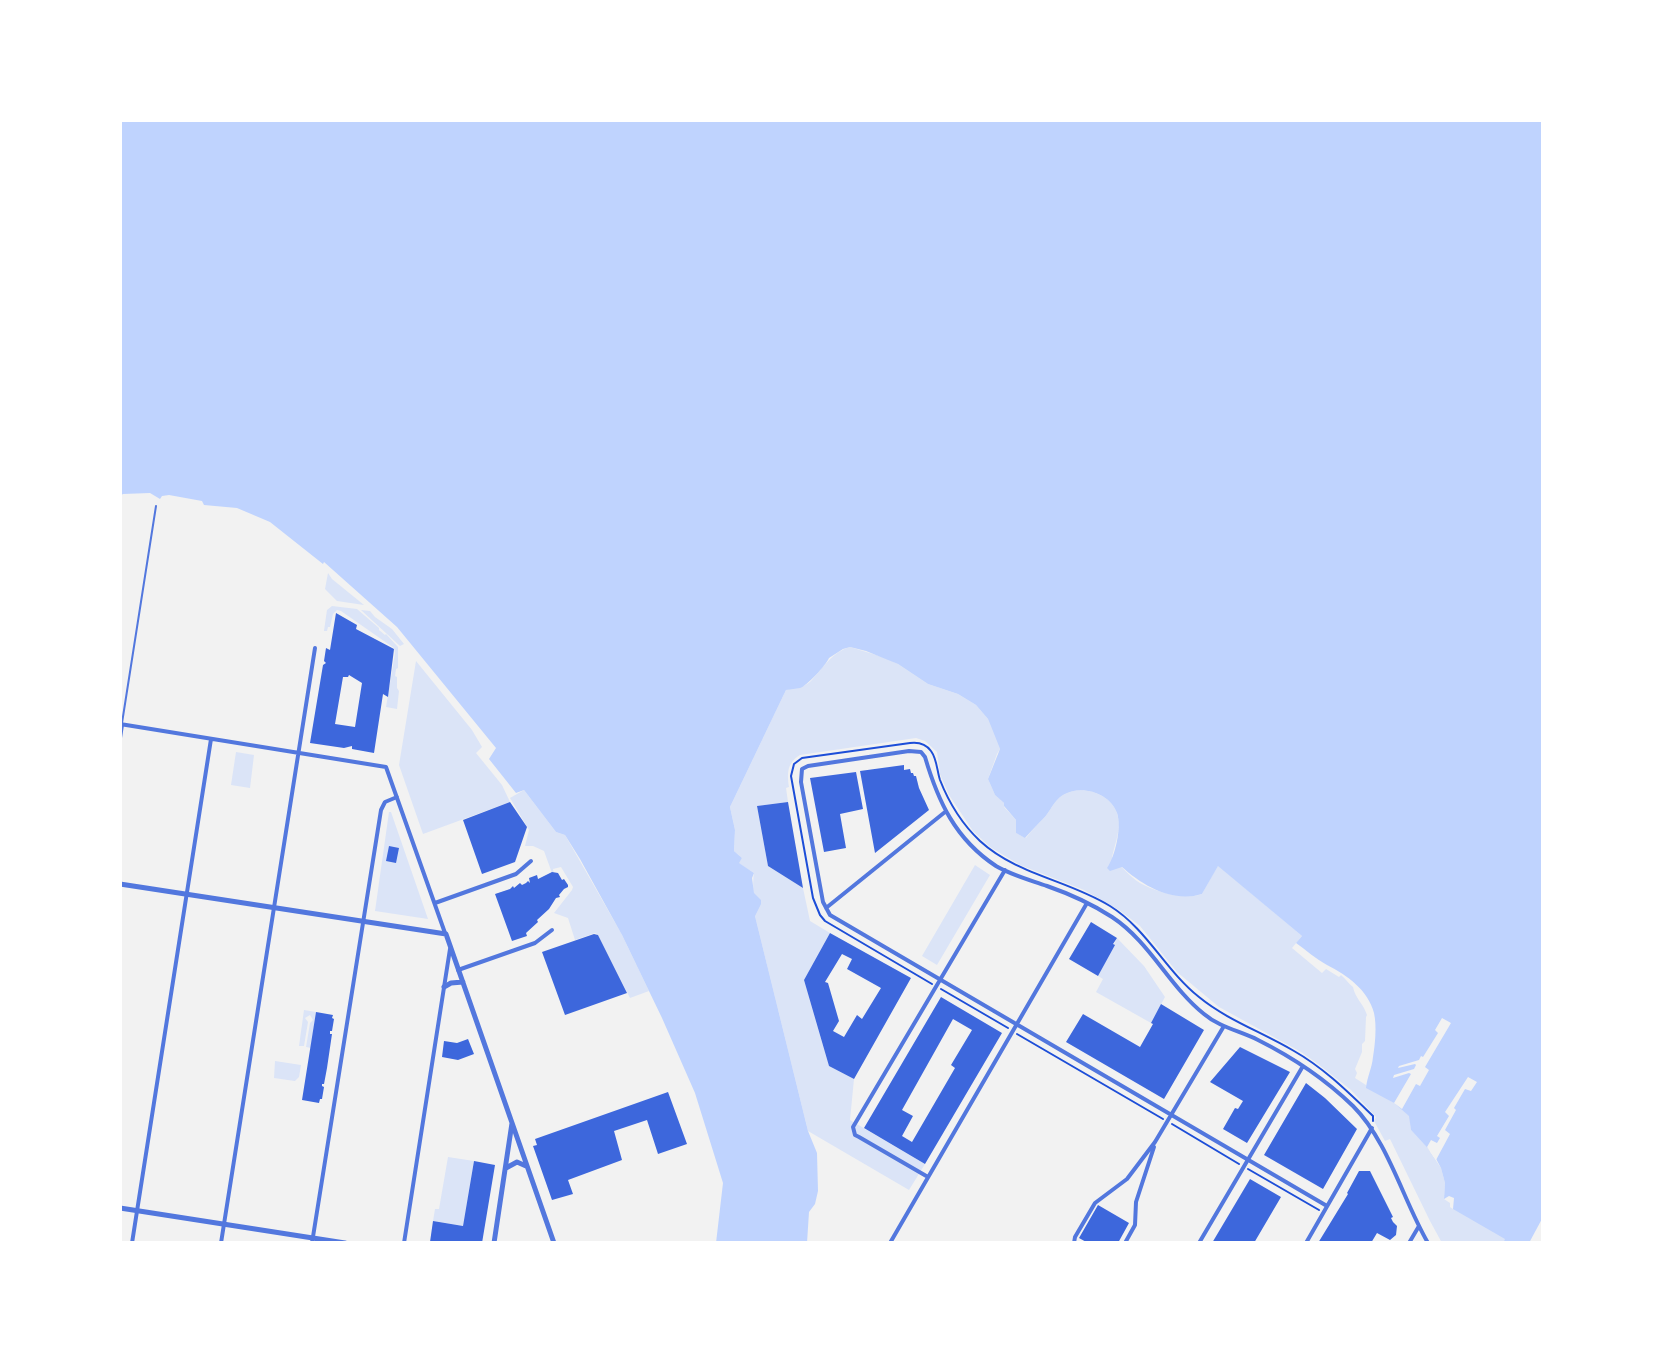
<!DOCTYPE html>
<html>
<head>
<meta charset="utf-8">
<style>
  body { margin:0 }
  #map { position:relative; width:1663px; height:1363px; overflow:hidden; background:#f2f2f2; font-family:Lato,sans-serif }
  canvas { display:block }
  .frame { position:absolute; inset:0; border:122px solid #fff; pointer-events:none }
</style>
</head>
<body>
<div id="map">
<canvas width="1663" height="1363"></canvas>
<div class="frame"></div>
</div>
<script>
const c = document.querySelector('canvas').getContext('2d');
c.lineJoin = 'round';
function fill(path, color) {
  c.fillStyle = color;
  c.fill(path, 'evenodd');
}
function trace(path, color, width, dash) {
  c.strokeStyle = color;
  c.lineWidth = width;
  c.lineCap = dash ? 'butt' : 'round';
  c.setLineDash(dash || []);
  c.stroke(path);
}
const green = new Path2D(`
  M328 573 332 579 364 605 337 601 325 589Z
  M332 606 357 609 379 628V630L385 635 386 634 398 647V668L396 669 395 676 397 677V688L399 691 397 709 386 707 395 653 394 648 341 611 337 610 333 614 330 627H328L327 631H324L327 610Z
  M361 610 370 611 375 617 392 629 404 644 400 646Z
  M850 647 886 658 898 664 928 684 958 694 976 705 988 719 1000 749 997 754 988 779 995 795 1004 803V807L1016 820V833L1026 838C1031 831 1037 825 1043 819 1050 812 1054 800 1063 795 1081 784 1110 793 1117 813 1122 828 1115 843 1112 857 1120 865 1130 877 1140 883 1156 892 1185 900 1202 894L1218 865 1302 936 1292 948 1322 973 1326 969 1339 977 1341 975C1346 979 1349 984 1353 987 1355 998 1363 1003 1367 1015L1366 1017 1365 1041 1362 1044V1052L1355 1069 1357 1073 1355 1078 1394 1103 1410 1116 1411 1130 1427 1147 1441 1168 1445 1183 1444 1199 1450 1203V1207L1453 1209 1526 1201 1503 1243H1442L1430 1221 1390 1139 1385 1141 1374 1121 1376 1117 1351 1090 1318 1064 1301 1052 1219 1007 1177 972 1140 926 1119 910 1084 890 1020 865 990 847 973 831 949 795 940 774 937 752 925 741 916 738 800 755C787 763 787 773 789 787L786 788 788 802 757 806 768 866 803 888 810 921 830 933 804 980 829 1066 854 1079 850 1120 925 1164 909 1190 808 1131 755 916C754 903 752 885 754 873L738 863 742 858 734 851 735 830 730 807 786 690C794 687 804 688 811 681 823 668 832 652 850 647Z
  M416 661 472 730 482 747 476 753 502 785 510 802 423 834 399 765Z
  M236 752 254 755 250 788 231 785Z
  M524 790 556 832 565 835 621 933 649 991 630 998 598 935 595 933 575 940 568 918 554 913 572 890 573 887 561 867 553 869 554 874 552 873 544 851 533 846H525L529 830 510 798Z
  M389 812H391L428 919 375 911Z
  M975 865 990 875 937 965 922 956Z
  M1117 938 1144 966 1165 997 1151 1023 1096 992 1103 979 1098 976Z
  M304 1010 316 1012 311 1048 306 1047 310 1023 313 1020 310 1015 305 1018 308 1022 304 1046H299Z
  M275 1061 301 1065 299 1077 295 1081 274 1078Z
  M448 1157 474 1161 463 1226 433 1221 435 1209H439Z`);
const water = new Path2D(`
  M120 120H1543V1217L1529 1243H1503L1505 1239 1453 1209 1454 1198 1449 1196 1444 1199 1445 1183 1441 1168 1434 1155 1411 1130 1409 1116 1394 1103 1366 1088C1367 1077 1372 1068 1373 1057 1375 1045 1377 1026 1374 1013 1368 990 1347 975 1327 965 1316 959 1306 950 1296 943L1302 936 1218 866 1202 894C1173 903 1143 886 1122 867L1110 871 1107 868C1115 857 1122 827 1117 813 1110 793 1081 784 1063 795 1054 800 1050 812 1043 819 1037 825 1031 831 1025 838L1016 833V820L1004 806V803L995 795 988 779 1000 749 988 719 976 705 958 694 928 684 898 664 866 651 850 647 843 649 829 658C826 665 807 686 800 688 795 689 791 689 786 690L730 807 735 830 734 851 742 858 739 863 754 873 752 878 754 893 761 900V904L755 916 808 1131 817 1153 818 1191 815 1204 809 1212 807 1243H716L723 1183 695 1093 662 1018 622 935 580 859 565 835 556 832 524 790 516 793 489 759 496 748 397 627 324 562 323 564 270 522 237 508 204 505 202 501 169 495 162 496 160 499 150 493 123 494 120 496Z`);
const pier = new Path2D(`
  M1442 1018 1451 1023 1425 1067 1429 1070 1420 1086 1416 1084 1402 1109 1394 1103 1411 1074 1409 1073 1393 1078 1394 1075 1414 1069 1416 1065 1415 1064 1398 1068 1399 1066 1419 1060 1421 1056 1423 1057 1438 1033 1435 1030Z
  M1468 1077 1477 1082 1471 1091 1465 1089 1454 1108 1456 1110 1445 1130 1450 1134 1436 1160 1427 1147 1431 1140 1437 1143 1440 1138 1437 1136 1449 1116 1445 1112Z`);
const building = new Path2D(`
  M336 613 357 625 356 629 394 649 388 697 383 694 374 753 352 749V746L344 748 310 743 323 665 326 663 324 661 326 648 330 650ZM349 675 362 683 355 727 335 724 343 677H348Z
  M904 765V770L910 769 911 773H913L914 776H916L919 788 929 810 875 853 860 771Z
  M856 772 863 809 840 814 846 848 824 852 810 778Z
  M510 802 527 827 515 862 482 874 463 820Z
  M788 802 803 888 768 866 757 806Z
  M389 846 399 848 396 863 386 861Z
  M552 872 558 873 562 880 564 879 568 885V887L564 889 559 895 560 897 556 898 549 909 537 920 538 922 526 933 527 936 512 941 495 894 510 889 513 886 514 888 520 883 522 885 526 883 528 881 530 883 529 878 537 875 538 879Z
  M1091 922 1117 938 1113 944 1115 945 1098 976 1069 959Z
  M830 933 911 978 854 1079 829 1066 804 980ZM842 954 852 959 847 969 881 988 862 1019 857 1015 844 1037 833 1031 839 1021 828 983 825 982Z
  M594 934 598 935 627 993 565 1015 542 952Z
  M941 997 1002 1033 925 1164 864 1128ZM953 1019 972 1030 951 1065 955 1068 912 1142 902 1136 913 1116 902 1110Z
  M1161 1004 1204 1030 1164 1099 1066 1042 1083 1014 1140 1047 1153 1024 1151 1023Z
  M316 1012 333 1015 332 1018 334 1019 332 1031H330V1034H332L327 1068 324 1084H322V1086L324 1087 322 1099H320L319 1103 302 1100Z
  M468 1039 474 1054 458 1060 442 1057 444 1041 457 1043Z
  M1240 1047 1290 1072 1247 1143 1223 1129 1235 1108 1238 1109 1243 1101 1210 1082Z
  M1306 1083 1325 1098 1357 1129 1323 1189 1264 1155Z
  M668 1092 687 1144 658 1154 647 1120 614 1131 622 1160 568 1180 573 1194 552 1200 533 1146 537 1145 535 1139Z
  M474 1161 495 1165 482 1243 430 1242 433 1221 463 1226Z
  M1359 1171H1370L1393 1217 1391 1218 1393 1222 1397 1226 1396 1235 1390 1240 1377 1233 1371 1243H1318L1348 1194 1347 1193Z
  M1250 1179 1281 1197 1254 1243H1212Z
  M1098 1205 1129 1223 1118 1243H1088L1079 1238Z`);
const path = new Path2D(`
  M932 984 825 921 820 915 813 898 791 776 794 764 802 758 910 743C918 742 926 744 931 751 937 759 937 771 940 780 949 803 962 824 980 841 1017 875 1068 880 1110 906 1147 929 1165 970 1199 997 1227 1020 1262 1032 1294 1051 1324 1068 1348 1092 1373 1116V1121
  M941 989 1008 1028
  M1017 1034 1163 1119
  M1172 1124 1239 1164
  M1248 1169 1319 1210`);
const service = new Path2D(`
  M122 723 156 506`);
const minor = new Path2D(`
  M120 724 386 767 445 933
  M120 738 122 725
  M435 903 516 874 531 861
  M826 908 945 812
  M458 970 535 943 552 930
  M928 1177 859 1137 855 1135 853 1127 1005 870
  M1327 1206 830 915 823 902 801 782 802 769 808 766 909 751 921 752 925 757C938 801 955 839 996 866 1011 875 1030 880 1047 886 1070 894 1092 904 1112 917 1150 942 1169 986 1204 1014 1219 1027 1240 1031 1258 1040 1292 1057 1325 1079 1353 1106 1388 1141 1403 1200 1428 1243
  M132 1243 211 739
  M221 1243 315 648
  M312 1243 381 810 385 802 397 797
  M404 1243 450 949
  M890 1243 1087 903
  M1074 1243 1075 1237 1095 1203 1127 1179 1155 1142 1224 1026
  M1125 1243 1135 1225 1136 1202 1154 1147
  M1199 1243 1303 1066
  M1306 1243 1372 1128
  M1409 1243 1419 1226`);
const tertiary = new Path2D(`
  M120 884 446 934 554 1243
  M444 987 451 983 463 982
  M506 1168 517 1162 526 1166
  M120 1208 345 1243
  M494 1243 512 1123`);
fill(green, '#dbe4f7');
fill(water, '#bfd3fe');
fill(pier, '#f2f2f2');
fill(building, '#3d67dc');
trace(path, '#1d4ed8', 2);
trace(service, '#5277de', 2);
trace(minor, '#5277de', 4);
trace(tertiary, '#5277de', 5);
</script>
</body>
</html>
